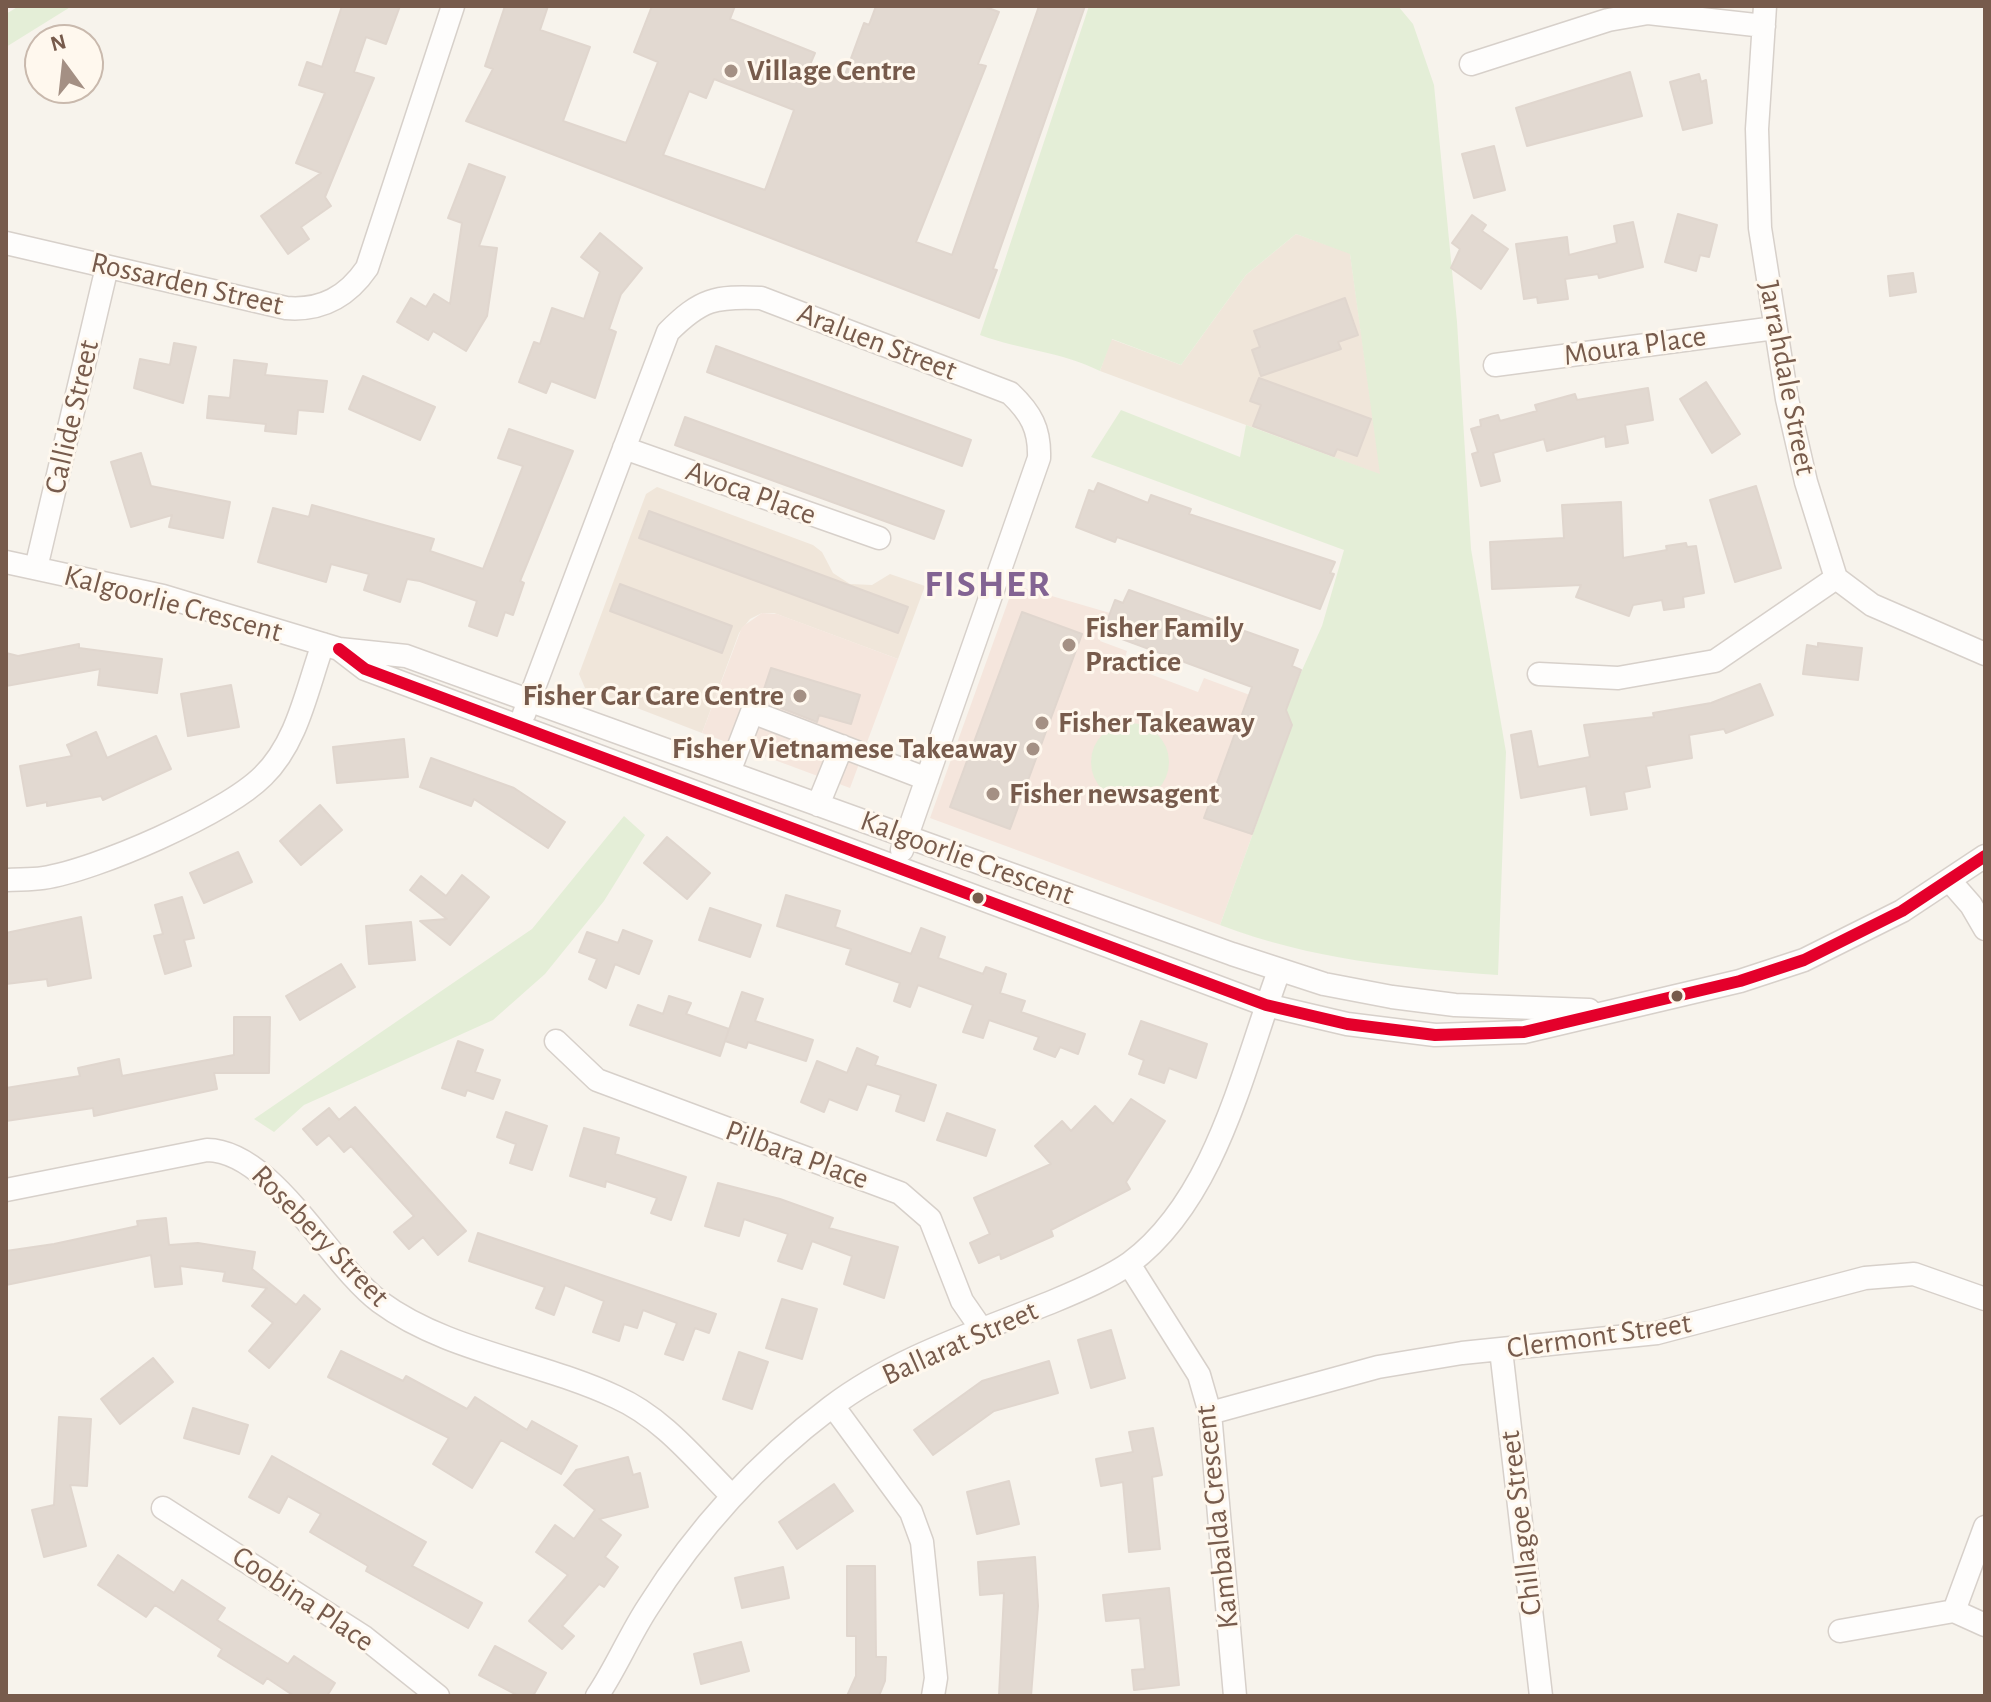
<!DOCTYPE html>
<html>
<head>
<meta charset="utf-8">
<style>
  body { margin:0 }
  #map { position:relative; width:1991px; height:1702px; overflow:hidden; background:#f7f3ec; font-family:"Alegreya Sans",sans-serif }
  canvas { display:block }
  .frame { position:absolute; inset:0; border:8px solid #775b4c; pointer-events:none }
  .north { position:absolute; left:24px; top:24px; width:80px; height:80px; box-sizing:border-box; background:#fff8ee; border:2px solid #c9b9ad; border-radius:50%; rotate:345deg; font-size:22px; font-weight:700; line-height:32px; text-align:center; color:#775b4c }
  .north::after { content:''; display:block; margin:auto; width:28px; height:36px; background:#a49084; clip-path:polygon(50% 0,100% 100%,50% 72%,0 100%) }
</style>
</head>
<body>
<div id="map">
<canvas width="1991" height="1702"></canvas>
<div class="frame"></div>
<div class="north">N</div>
</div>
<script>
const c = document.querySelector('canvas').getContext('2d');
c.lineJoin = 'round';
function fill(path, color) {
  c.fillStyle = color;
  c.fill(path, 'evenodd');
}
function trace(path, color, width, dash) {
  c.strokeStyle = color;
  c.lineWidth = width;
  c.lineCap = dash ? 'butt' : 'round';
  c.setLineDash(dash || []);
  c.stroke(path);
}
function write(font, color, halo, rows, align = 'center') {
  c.font = font + ' "Alegreya Sans",sans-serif';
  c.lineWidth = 6;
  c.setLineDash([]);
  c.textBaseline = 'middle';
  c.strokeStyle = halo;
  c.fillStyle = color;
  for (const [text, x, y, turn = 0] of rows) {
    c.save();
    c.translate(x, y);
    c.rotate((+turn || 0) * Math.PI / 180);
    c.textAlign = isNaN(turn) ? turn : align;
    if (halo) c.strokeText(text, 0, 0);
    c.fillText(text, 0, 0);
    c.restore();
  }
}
const residential = new Path2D(`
  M1296 234 1350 253 1381 475 1100 371 1111 339 1181 365 1246 275Z
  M657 487 813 545 822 552 833 573 850 584 872 585 890 574 925 586 898 659 774 613H762L750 619 739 633 702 733 585 688 579 674 646 494Z`);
const commercial = new Path2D(`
  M1014 585 1110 613 1100 641 1127 651 1123 664 1198 692 1204 678 1285 708 1292 725 1220 925 930 818Z
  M762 613 777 614 898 659 850 788 702 733 742 627Z`);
const green = new Path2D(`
  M19 6H72L6 47V14Z
  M1089 6H1398L1413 24 1434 85 1457 322 1471 549 1506 752 1498 975C1400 968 1313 960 1220 925L1292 725 1285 708 1322 626 1344 550 1091 457 1121 410 1240 457 1246 425 1380 474 1350 254 1296 234 1246 275 1181 365 1112 339 1100 371C1059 351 1021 350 980 335Z
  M1091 762a39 39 0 1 1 78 0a39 39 0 1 1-78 0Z
  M624 816 645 835 604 901 545 974 493 1020 304 1105 274 1132 254 1119 532 929Z`);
const building = new Path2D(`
  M342 6H400L386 44 366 37 354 72 374 78 325 197 331 206 301 227 309 239 288 254 261 216 321 173 296 163 325 93 299 85 307 62 322 67Z
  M505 6H548L540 30 590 47 563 121 626 143 658 62 634 52 652 6H735L730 19 815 53 809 67 843 80 864 23 869 25 876 6H983L999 12 978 64 986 66 916 242 952 255 1039 6H1085L993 269 997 270 979 318 466 121 493 69 485 66ZM714 79 794 110 765 190 663 155 689 91 706 98Z
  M1630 72 1642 116 1527 146 1516 108Z
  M1699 74 1701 82 1706 80 1712 123 1683 130 1670 82Z
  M1494 146 1505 190 1474 198 1462 154Z
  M469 164 505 177 479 246 497 248 487 316 466 351 433 331 428 340 397 322 411 298 426 307 434 294 450 304 462 223 448 218Z
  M1678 214 1717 225 1709 257 1700 255 1696 271 1665 262Z
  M1472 215 1486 225 1482 231 1508 249 1481 289 1451 268 1460 249 1452 243Z
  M1633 222 1643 267 1599 278 1598 274 1565 279 1568 299 1538 303 1537 297 1524 299 1516 244 1567 237 1569 255 1617 243 1614 226Z
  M600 233 642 268 621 294 609 329 616 332 595 398 551 381 546 393 519 382 534 342 540 344 552 308 584 319 600 272 581 257Z
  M1913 273 1916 292 1890 296 1888 276Z
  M1345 298 1358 335 1338 342 1341 349 1261 376 1252 350 1260 347 1254 331Z
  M174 343 196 347 183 403 134 388 140 359 170 365Z
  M716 346 971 440 962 466 707 372Z
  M234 360 267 364 265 375 327 381 323 412 298 410 296 434 265 431 266 424 207 418 209 396 230 398Z
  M363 376 435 407 420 440 349 409Z
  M1259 378 1371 419 1357 456 1337 449 1334 456 1253 426 1261 405 1250 401Z
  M1706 382 1740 434 1712 453 1680 399Z
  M1648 388 1653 420 1625 425 1628 443 1606 447 1605 436 1547 451 1544 439 1493 453 1500 481 1481 486 1472 454 1478 452 1471 429 1481 426 1480 420 1498 415 1500 421 1537 411 1535 405 1575 394 1577 400Z
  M685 417 944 511 934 539 675 445Z
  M509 429 573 451 520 581 524 583 513 615 505 612 497 636 469 626 477 601 420 581 407 579 400 602 364 590 369 574 331 564 326 582 258 562 273 508 309 517 312 505 434 539 430 551 483 569 523 466 498 458Z
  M141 453 151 486 230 502 223 538 169 527 172 515 131 527 111 462Z
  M1098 483 1148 503 1151 495 1191 509 1189 514 1335 562 1330 573 1334 574 1320 609 1117 537 1115 542 1076 527 1089 490 1094 492Z
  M1756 486 1781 568 1735 582 1710 500Z
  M1621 502 1623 558 1667 550 1666 546 1686 543 1687 547 1696 546 1704 593 1683 597 1684 607 1664 610 1662 600 1633 605 1629 616 1576 597 1581 585 1492 589 1490 542 1564 538 1562 505Z
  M649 511 908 607 898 633 639 538Z
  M620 584 732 626 722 653 610 611Z
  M1129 590 1298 650 1292 666 1301 670 1286 710 1292 725 1252 834 1204 818 1252 687 1103 632 1115 600 1123 603Z
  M1022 612 1082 634 1010 829 950 807Z
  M1818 643 1862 648 1858 680 1803 674 1807 645 1818 647Z
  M79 644V648L162 659 157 693 98 685 100 669 6 686V653L18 656Z
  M771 668 860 695 851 724 819 715 817 722 781 708 784 699 763 692Z
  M1760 684 1773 715 1726 733 1724 729 1689 735 1692 758 1646 766 1650 787 1624 792 1627 809 1591 815 1586 786 1521 798 1511 735 1531 731 1538 767 1590 757 1584 725 1654 717 1653 713 1711 703Z
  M231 685 239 727 188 736 181 694Z
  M96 732 107 758 156 736 171 769 103 800 101 796 47 806V802L27 806 20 766 72 756 67 745Z
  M404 739 408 777 337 783 333 747Z
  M431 758 514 788 565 822 548 848 474 799 471 806 420 787Z
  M320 805 342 830 301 865 280 841Z
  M667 837 710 873 687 899 644 863Z
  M238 852 252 882 204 903 190 873Z
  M462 875 489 897 450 945 420 921 447 919 410 890 421 876 446 896Z
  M786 895 840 911 835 927 911 954 921 928 945 937 938 958 983 974 986 967 1006 974 1000 993 1025 1001 1021 1012 1085 1034 1078 1054 1060 1047 1055 1057 1034 1049 1039 1037 989 1020 983 1038 963 1032 973 1005 918 985 910 1007 894 1001 900 983 846 964 851 949 777 926Z
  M182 897 194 938 184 940 191 966 165 974 154 936 163 934 155 905Z
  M710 908 761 925 750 957 699 940Z
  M81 917 91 978 48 986 47 979 6 984V933Z
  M411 922 415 960 369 964 366 926Z
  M623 930 652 941 639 974 615 964 606 988 589 979 597 959 579 952 587 932 618 943Z
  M341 964 355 987 300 1020 286 996Z
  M742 992 763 999 755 1021 813 1040 806 1061 748 1042 746 1048 725 1041Z
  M669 996 691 1003 686 1014 729 1029 720 1056 630 1025 638 1005 663 1014Z
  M234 1017H270L269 1073H214L217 1089 94 1116 93 1108 6 1121V1088L80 1076 78 1068 119 1059 122 1076 234 1055Z
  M1141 1021 1207 1044 1196 1078 1169 1068 1164 1083 1139 1074 1144 1060 1129 1054Z
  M458 1041 483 1050 475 1072 500 1080 493 1099 467 1090 465 1096 442 1088Z
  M857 1048 878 1057 875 1065 936 1085 924 1121 896 1111 901 1095 867 1084 857 1110 829 1099 824 1112 801 1102 817 1061 847 1073Z
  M1131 1099 1165 1121 1126 1182 1130 1189 1051 1230 1053 1236 1001 1259 1000 1254 979 1263 970 1243 990 1234 974 1198 1051 1164 1035 1146 1062 1121 1071 1131 1095 1106 1113 1124Z
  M355 1107 466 1231 438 1255 423 1237 409 1249 394 1232 414 1216 351 1146 344 1152 329 1135 317 1145 303 1129 329 1108 339 1120Z
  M506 1112 547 1126 532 1170 510 1163 516 1144 497 1137Z
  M947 1113 995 1130 986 1156 937 1140Z
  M584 1128 619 1138 615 1154 686 1177 671 1220 651 1213 657 1198 606 1181 605 1187 570 1176Z
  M718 1183 780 1199 833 1218 829 1228 898 1247 884 1298 844 1284 852 1256 812 1241 802 1269 778 1261 788 1234 744 1219 739 1236 705 1226Z
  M166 1218 169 1245 198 1243 255 1252 252 1269 296 1305 304 1295 320 1309 269 1368 249 1351 273 1323 252 1306 267 1288 223 1281 225 1272 180 1266 182 1284 155 1287 151 1255 6 1285V1251L54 1244 138 1226 137 1221Z
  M478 1233 716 1314 709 1333 695 1328 683 1360 665 1354 677 1323 643 1310 637 1328 624 1324 619 1341 593 1332 604 1301 565 1285 554 1315 536 1308 545 1287 469 1261Z
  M782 1299 817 1309 802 1359 766 1348Z
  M1111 1330 1125 1378 1091 1388 1078 1340Z
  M341 1351 403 1381 406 1376 467 1409 475 1397 527 1430 532 1421 577 1446 561 1474 501 1440 472 1488 433 1464 449 1438 328 1377Z
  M739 1352 768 1362 752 1409 723 1399Z
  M153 1358 173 1382 120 1424 101 1399Z
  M1049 1361 1058 1393 994 1411 933 1455 914 1430 982 1381Z
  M193 1408 248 1425 239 1454 184 1438Z
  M59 1417 91 1419 87 1486 70 1485 86 1546 44 1557 32 1510 54 1505Z
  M1153 1428 1162 1475 1152 1477 1160 1549 1129 1552 1123 1482 1101 1486 1096 1459 1133 1452 1129 1432Z
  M272 1456 426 1542 412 1566 482 1603 468 1628 366 1571 368 1566 310 1532 321 1514 288 1496 279 1513 249 1497Z
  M628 1457 633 1475 640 1473 648 1507 599 1519 621 1535 605 1557 618 1567 604 1587 599 1584 562 1626 574 1636 562 1649 529 1621 568 1575 536 1552 555 1525 574 1539 595 1510 564 1485 576 1470Z
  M1009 1481 1019 1524 977 1534 967 1492Z
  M834 1484 853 1511 797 1549 779 1522Z
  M118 1555 174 1593 182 1580 225 1608 217 1620 288 1664 294 1656 335 1683 327 1696H294L267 1678 263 1684 218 1656 222 1649 155 1605 146 1617 98 1585Z
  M1035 1557 1038 1606 1031 1696H999L1004 1593 980 1595 978 1562Z
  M847 1566H875L876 1657H886L885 1681 879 1696H847L856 1676V1636H847Z
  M783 1567 789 1598 742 1608 735 1578Z
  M1169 1588 1179 1685 1134 1690 1132 1670 1145 1669 1140 1618 1106 1621 1103 1595Z
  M741 1642 749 1671 701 1684 694 1654Z
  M495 1646 546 1673 533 1696H519L479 1675Z`);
const minor = new Path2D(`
  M1765 6 1757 129 1760 228 1787 399 1806 482 1836 578 1872 605 1985 654
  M1471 64 1608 20 1648 13 1764 26
  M6 243 286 308C322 311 347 297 367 268L453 6
  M1495 365 1775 328
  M624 448 879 538
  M6 562 163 596 339 649 406 656 1232 954 1324 984 1392 997 1455 1005 1589 1010
  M36 568 107 267
  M339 649 365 669 1266 1005 1347 1024 1435 1035 1524 1032 1740 981 1804 960 1902 911 1985 856
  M1539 674 1618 678 1715 661 1836 578
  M524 714 668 332C701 299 715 296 761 298L1010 393C1031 413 1040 429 1039 458L902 850
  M729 772 752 712 927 779
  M818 805 842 746
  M6 880C18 879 31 880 43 878 96 870 225 814 263 776 298 742 307 688 323 644
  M1950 881 1971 905 1985 929
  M556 1041 597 1080 900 1193 930 1219 962 1301 980 1327
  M6 1190 207 1150C273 1151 328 1263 380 1302 446 1351 542 1362 616 1397 663 1418 695 1459 731 1495
  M1129 1264 1199 1375 1210 1413 1235 1696
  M1501 1350 1541 1696
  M833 1406 911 1512 922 1542 936 1678 933 1696
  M1210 1413 1378 1367 1462 1353 1657 1333 1865 1278 1914 1274 1985 1299
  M163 1508 364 1637 438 1696
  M1954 1611 1985 1527
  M1840 1631 1954 1611 1985 1625
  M597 1696C616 1668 629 1636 648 1607 697 1529 757 1463 831 1407 897 1357 978 1332 1054 1301 1078 1291 1109 1278 1130 1263 1217 1198 1243 1067 1279 971`);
const bus1 = new Path2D(`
  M339 649 365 669 1266 1005 1347 1024 1435 1035 1524 1032 1740 981 1804 960 1902 911 1985 856`);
const markers = [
  [731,71,8,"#a49084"],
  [1069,645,8,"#a49084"],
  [800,696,8,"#a49084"],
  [1042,723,8,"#a49084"],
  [1033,749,8,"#a49084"],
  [993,794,8,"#a49084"],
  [978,898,7,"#775b4c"],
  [1677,996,7,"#775b4c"]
];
const poiNames = [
  ["Village Centre",747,71],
  ["Fisher Family",1085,628],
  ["Practice",1085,662],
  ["Fisher Car Care Centre",784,696,"right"],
  ["Fisher Takeaway",1058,723],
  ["Fisher Vietnamese Takeaway",1017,749,"right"],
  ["Fisher newsagent",1009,794]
];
const streetNames = [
  ["Rossarden Street",187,284,13],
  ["Araluen Street",877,342,21],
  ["Moura Place",1635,346,-8],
  ["Jarrahdale Street",1787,378,79],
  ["Callide Street",72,417,-77],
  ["Avoca Place",751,493,20],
  ["Kalgoorlie Crescent",173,604,15],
  ["Kalgoorlie Crescent",967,858,20],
  ["Pilbara Place",797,1155,20],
  ["Rosebery Street",320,1236,46],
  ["Clermont Street",1599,1336,-8],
  ["Ballarat Street",960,1343,-24],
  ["Kambalda Crescent",1217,1517,-96],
  ["Chillagoe Street",1521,1523,-97],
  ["Coobina Place",303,1599,34]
];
const districtNames = [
  ["FISHER",988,585]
];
fill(residential, '#f0e6da');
fill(commercial, '#f5e6dd');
fill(green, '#e4eed7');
fill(building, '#e2d9d1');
trace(building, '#e0d6ce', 2);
trace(minor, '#d7d0ca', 25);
trace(minor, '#fefdfc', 22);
trace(bus1, '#e4002b', 12);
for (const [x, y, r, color] of markers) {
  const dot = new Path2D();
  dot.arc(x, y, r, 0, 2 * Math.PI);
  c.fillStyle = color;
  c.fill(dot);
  trace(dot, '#fff8ee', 3);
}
write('bold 30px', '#775b4c', '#fff8ee', poiNames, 'left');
write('30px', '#775b4c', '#fff8ee', streetNames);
c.letterSpacing = '2px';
write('bold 38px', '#836493', '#fff8ee', districtNames);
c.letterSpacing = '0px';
</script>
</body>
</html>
